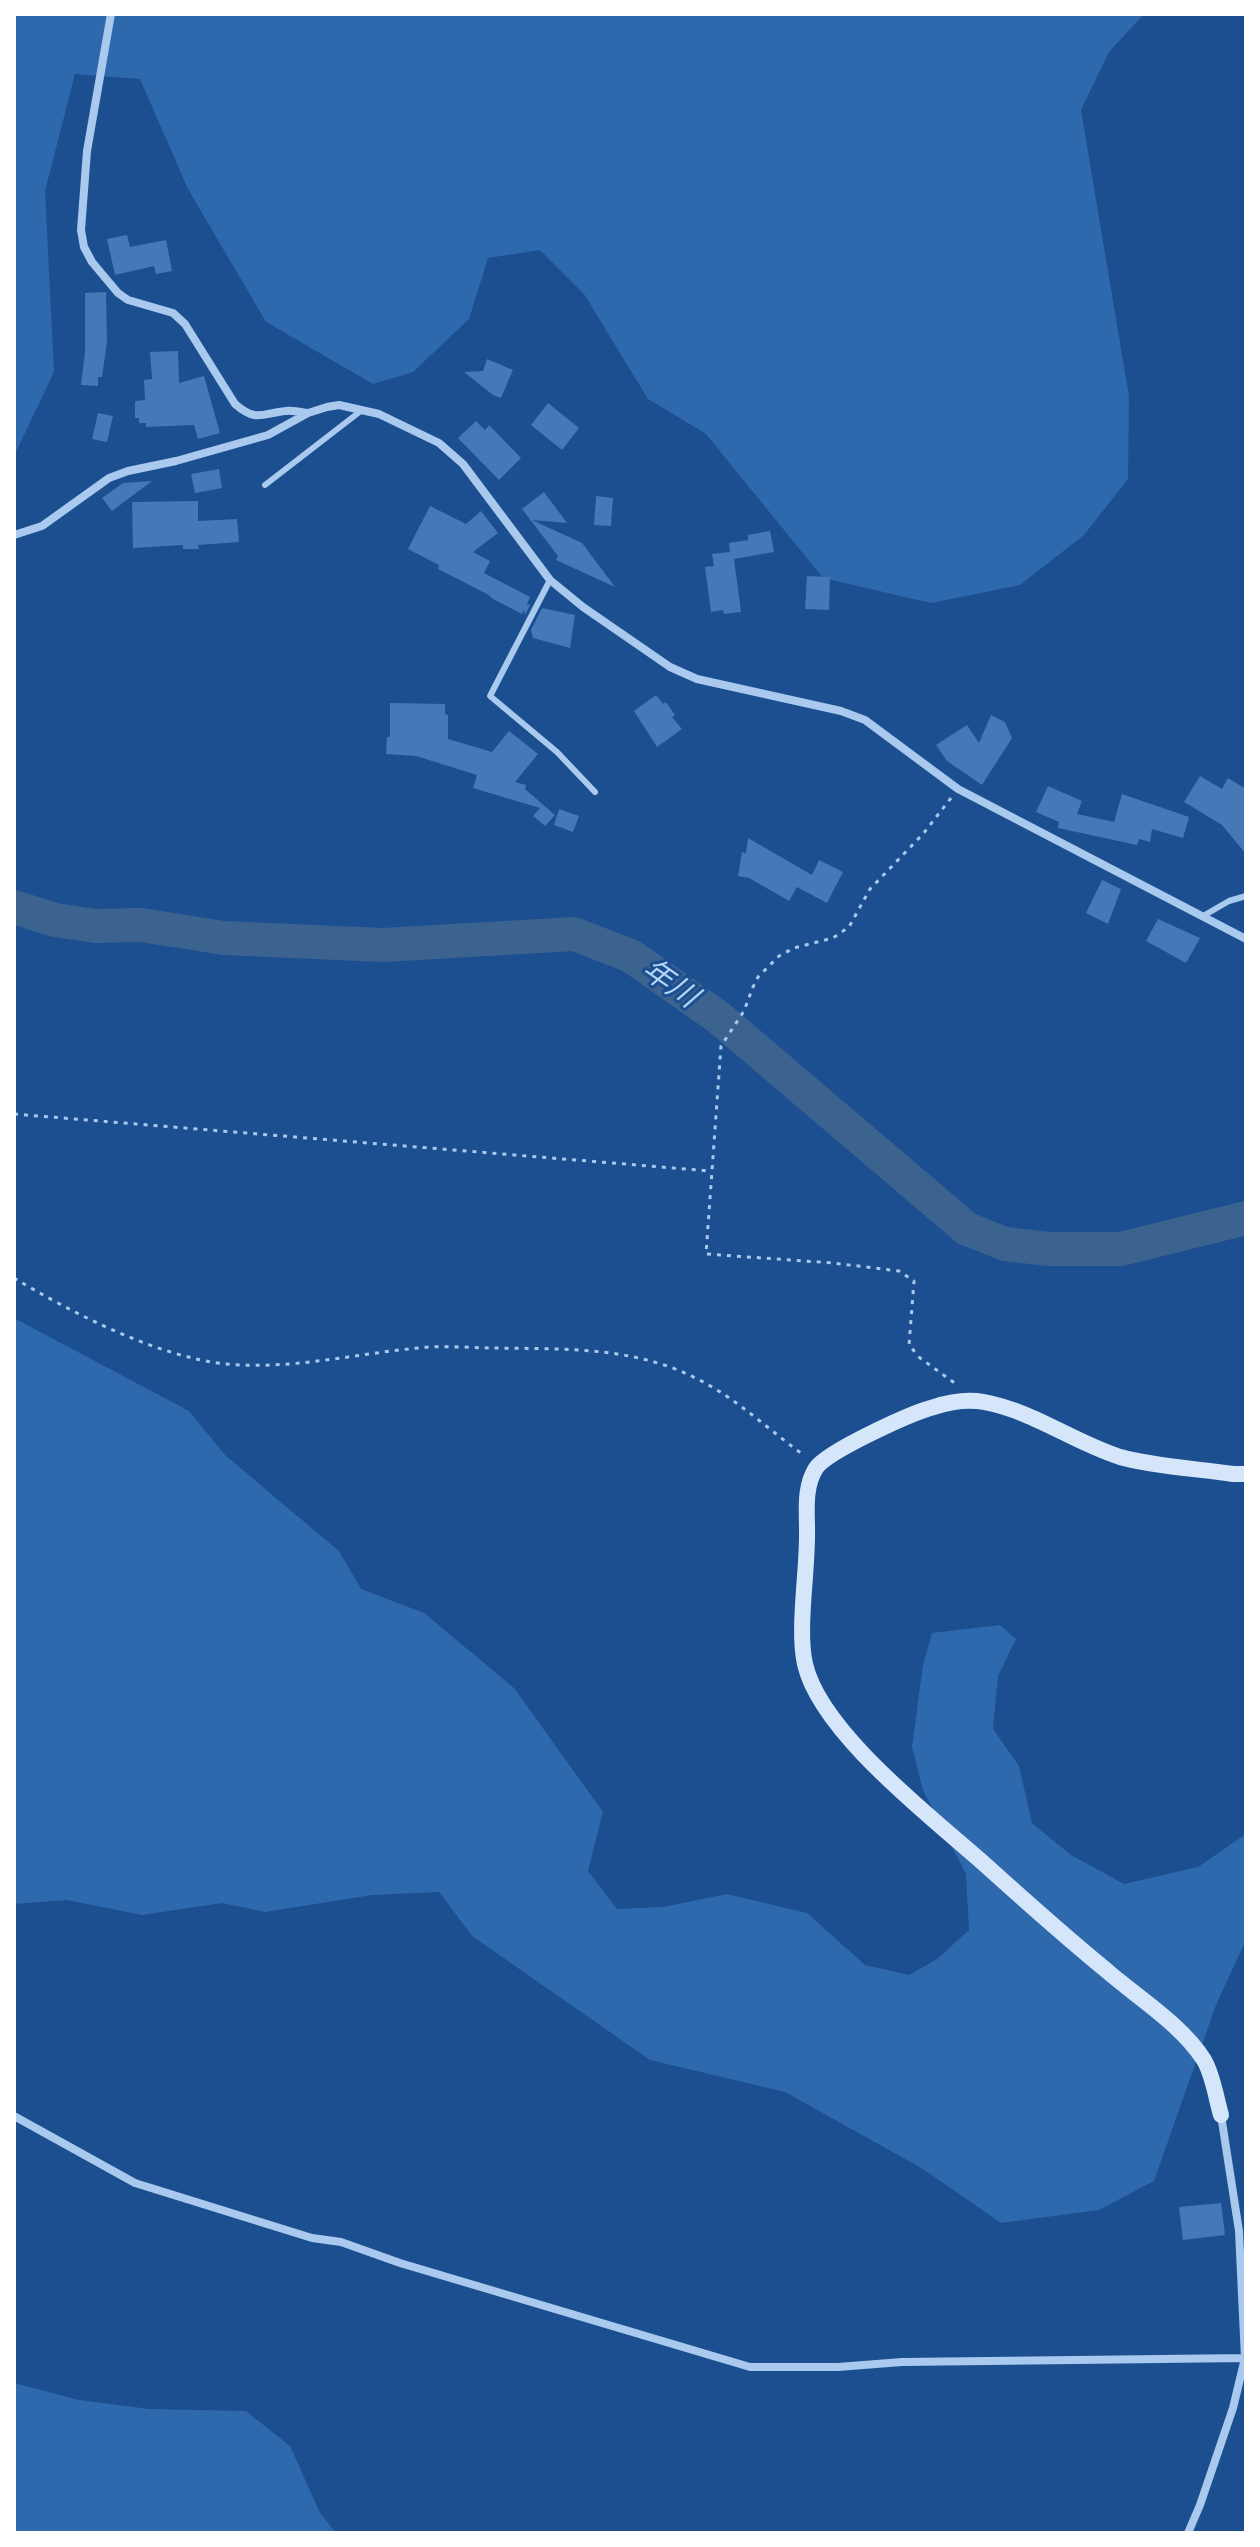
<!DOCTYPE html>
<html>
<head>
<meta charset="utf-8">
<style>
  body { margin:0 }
  #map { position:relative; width:1260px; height:2547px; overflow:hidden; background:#1b4f8f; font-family:Lato,sans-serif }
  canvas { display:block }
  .frame { position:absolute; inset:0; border:16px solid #fff; pointer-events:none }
</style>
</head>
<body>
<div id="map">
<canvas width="1260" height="2547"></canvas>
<div class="frame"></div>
</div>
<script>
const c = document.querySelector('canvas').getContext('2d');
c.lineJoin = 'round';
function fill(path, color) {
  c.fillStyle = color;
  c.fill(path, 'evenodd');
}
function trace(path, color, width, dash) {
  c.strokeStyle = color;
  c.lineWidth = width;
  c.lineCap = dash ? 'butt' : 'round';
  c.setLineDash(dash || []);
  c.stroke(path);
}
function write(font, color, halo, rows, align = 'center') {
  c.font = font + ' Lato,"Noto Sans JP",sans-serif';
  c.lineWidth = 6;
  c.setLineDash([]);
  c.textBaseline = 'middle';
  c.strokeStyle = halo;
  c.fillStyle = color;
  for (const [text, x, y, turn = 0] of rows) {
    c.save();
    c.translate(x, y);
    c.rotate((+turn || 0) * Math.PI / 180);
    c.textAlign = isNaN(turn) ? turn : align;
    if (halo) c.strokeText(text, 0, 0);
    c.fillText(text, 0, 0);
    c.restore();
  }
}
const green = new Path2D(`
  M14 14H1144L1109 52 1081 110 1129 396 1128 479 1084 535 1020 585 931 603 823 578 706 434 648 399 584 294 540 250 488 258 469 319 413 372 373 384 266 322 188 189 140 79 75 74 45 191 54 372 14 456Z
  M14 1318 189 1411 226 1456 339 1551 361 1589 424 1613 514 1688 603 1812 588 1871 617 1909 663 1907 727 1894 807 1913 865 1965 909 1975 937 1959 969 1930 966 1874 923 1790 912 1747 923 1665 932 1633 1000 1625 1016 1639 998 1676 993 1729 1019 1766 1032 1823 1071 1855 1124 1884 1198 1867 1246 1834V1940L1216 2005 1154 2181 1099 2210 1001 2223 923 2169 785 2092 650 2060 472 1936 439 1892 372 1895 265 1912 222 1903 142 1915 67 1900 14 1904Z
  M14 2383 79 2400 149 2409 246 2411 290 2446 320 2513 336 2533H14Z`);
const river = new Path2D(`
  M14 907 55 920 95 926 141 925 224 938 383 945 574 934 631 956 718 1017 967 1229 1005 1244 1049 1249H1121L1246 1218`);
const building = new Path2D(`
  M127 235 130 247 166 240 172 271 156 274 154 266 115 275 107 239Z
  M106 292 107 342 102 377H98V386L81 385 85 352V293Z
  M178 351 179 383 204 376 220 433 198 439 194 425 146 427V423H139V418H135V401L145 400 144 380 152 379 150 352Z
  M487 359 513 370 501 398 493 395 464 372 483 371Z
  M548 403 579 428 562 450 531 425Z
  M98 413 113 416 107 442 92 439Z
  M476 421 485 430 489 425 521 458 499 480 458 438Z
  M219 469 222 488 195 493 191 474Z
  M152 481 112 511 102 498 123 483Z
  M544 492 567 523 532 520 582 543 615 587 556 560 558 556 522 509Z
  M596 496 613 498 611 526 594 525Z
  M198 501V521L237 519 239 542 198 545 199 549H183V545L133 548 132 502Z
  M430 506 466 524 481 511 498 533 473 552 490 561 484 573 530 597 527 604 530 605 525 615 524 610 522 614 493 599 487 594 438 569 439 565 408 549Z
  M770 531 774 552 734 559 741 612 724 614 723 610 711 612 705 567 714 566 712 554 730 552 729 543 748 540V535Z
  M807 576 830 577 829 610 805 609Z
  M542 608 575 615 570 648 533 638 531 630Z
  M656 695 663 704 666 702 675 715 672 717 682 729 657 747 634 711Z
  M390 703 445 704V714L448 715V739L492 752 509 731 538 754 515 782 526 785 525 789 555 815 545 826 533 816 540 808 473 788 477 775 416 756 386 754 387 737H390Z
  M991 715 1005 722 1012 738 982 785 947 761 936 745 967 725 979 743Z
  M1200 776 1222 789 1228 778 1246 789V854L1222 825 1184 802Z
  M1048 786 1082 801 1077 814 1114 822 1122 794 1189 817 1183 838 1152 829 1150 842 1139 839 1137 845 1058 828 1059 822 1036 812Z
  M559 809 579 816 573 832 554 825Z
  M748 838 812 875 819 860 843 872 827 903 797 887 789 901 749 878 738 876 742 852 746 853Z
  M1102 880 1121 889 1108 924 1086 913Z
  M1158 919 1200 938 1186 963 1146 941Z
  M1221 2203 1225 2235 1183 2240 1179 2207Z`);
const path = new Path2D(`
  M951 798 923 834 870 889 849 927 833 938 794 948 779 956 758 977 753 987 744 1011 721 1046 706 1254 833 1263 899 1271 914 1281 909 1345 920 1358 956 1384
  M14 1114 710 1171
  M14 1278C72 1313 158 1357 226 1364 290 1370 354 1354 418 1348 444 1345 471 1348 496 1348 555 1349 614 1347 670 1367 727 1388 758 1422 805 1456`);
const lane = new Path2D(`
  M265 485 362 410
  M550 580 490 696 557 752 595 792
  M1203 916 1229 901 1246 896`);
const street = new Path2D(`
  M111 14 87 151 81 230 84 247 92 262 118 293 128 300 173 313 185 324 235 404C257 423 262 413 286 411 293 410 301 412 307 413
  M14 535 42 526 109 478 128 471 176 461 268 435 308 413 327 407 339 405 379 414 439 443 463 464 550 580 583 607 670 667 697 679 841 711 865 720 958 789 1246 939
  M14 2116 135 2183 312 2238 341 2242 400 2263 750 2367H838L902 2362 1246 2358
  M1188 2533 1200 2505 1233 2408 1245 2358 1239 2231 1221 2115`);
const secondary = new Path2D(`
  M1221 2115C1216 2098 1213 2075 1204 2060 1181 2024 1138 1998 1106 1970 1063 1935 1022 1898 981 1861 929 1815 820 1731 805 1664 797 1629 808 1569 807 1530 807 1510 804 1487 816 1468 828 1451 911 1413 934 1407 949 1402 968 1399 984 1402 1033 1411 1073 1442 1120 1457 1151 1466 1199 1469 1233 1474H1246`);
const waterNames = [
  ["年川",670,983,35]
];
fill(green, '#2e69ad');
trace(river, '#3c6290', 34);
fill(building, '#4478b7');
trace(path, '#a9c9ee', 3, [4, 6]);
trace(lane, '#a9c9ee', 6);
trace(street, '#a9c9ee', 8);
trace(secondary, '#d6e6fa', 16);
write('italic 30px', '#b5d3f5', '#1b4f8f', waterNames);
</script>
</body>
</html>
